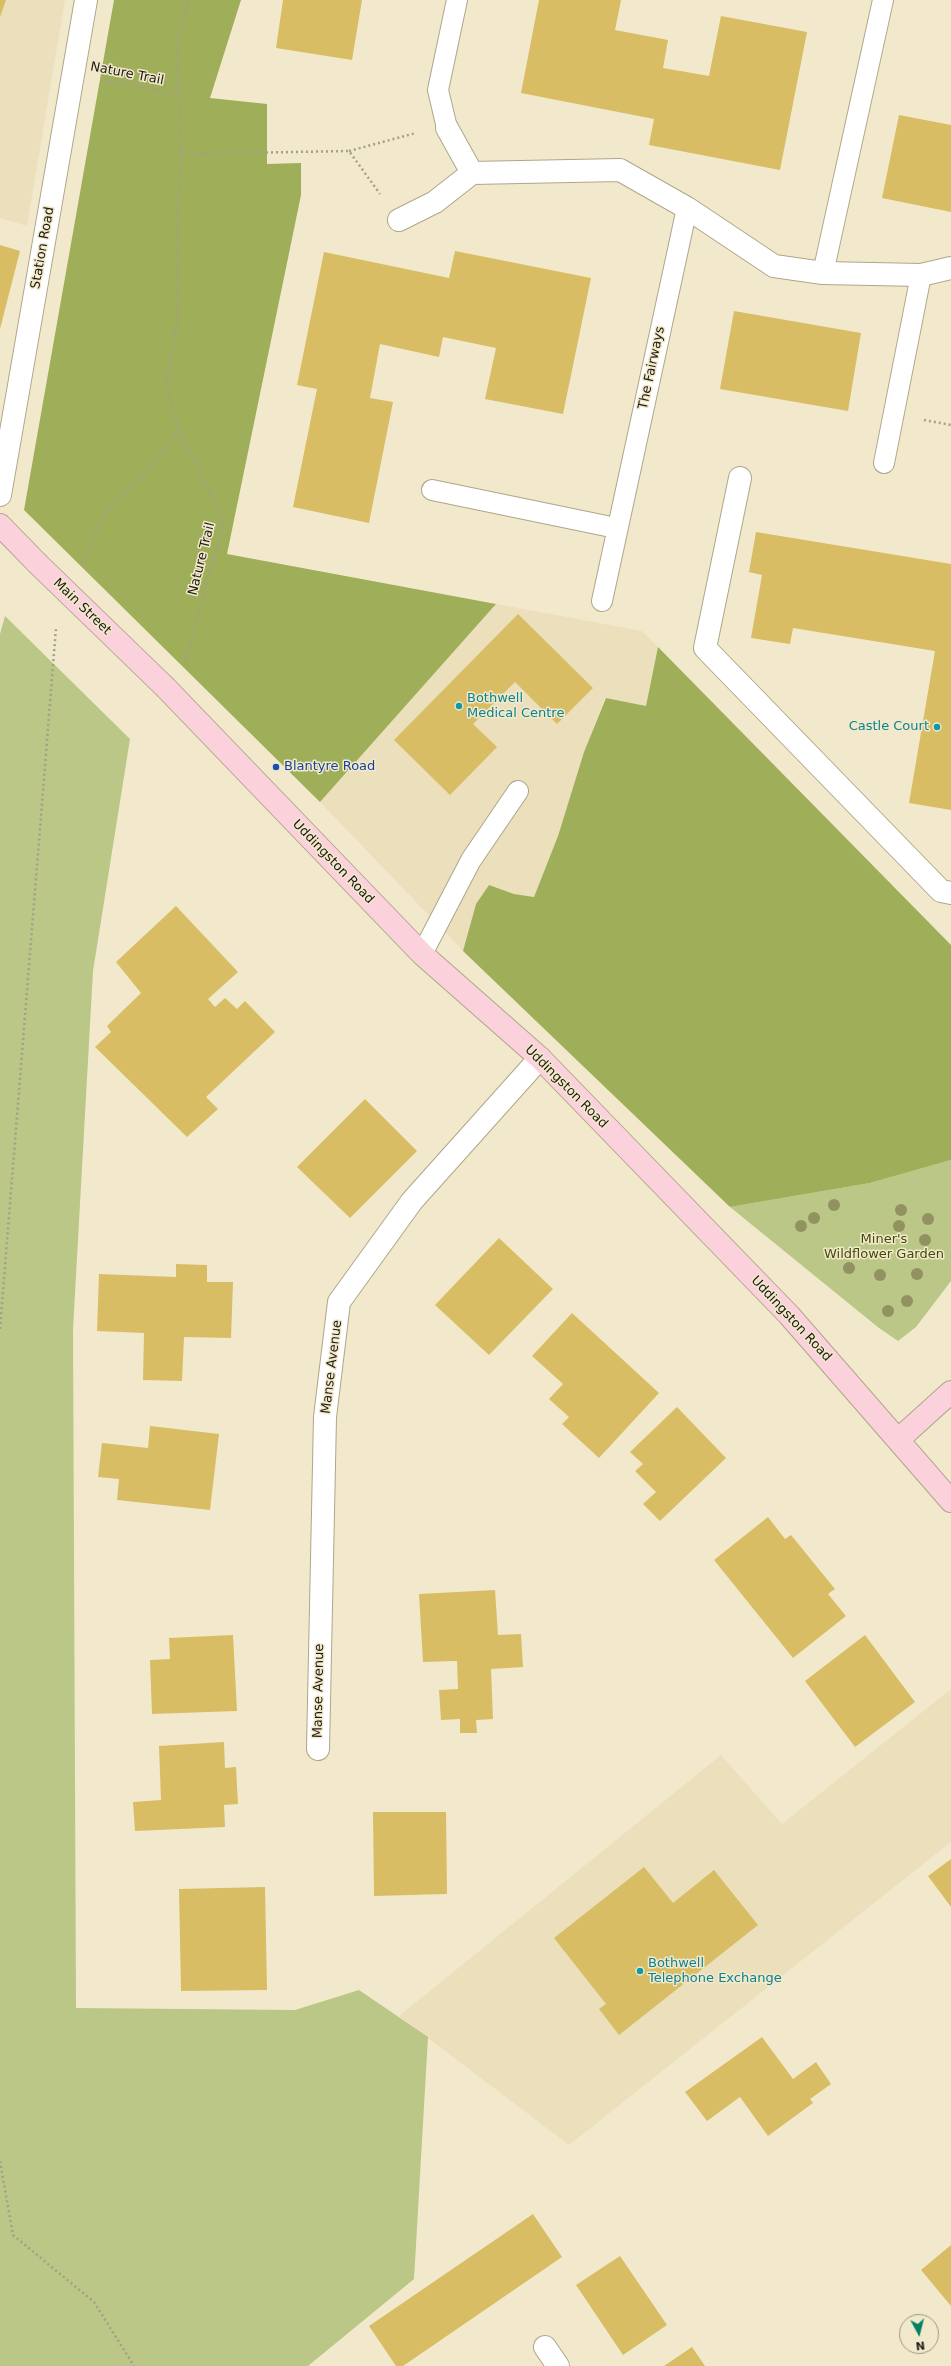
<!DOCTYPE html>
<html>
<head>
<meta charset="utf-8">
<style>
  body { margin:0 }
  #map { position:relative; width:951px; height:2366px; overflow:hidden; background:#f2e9cc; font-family:"DejaVu Sans",sans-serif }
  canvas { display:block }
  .north { position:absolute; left:899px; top:2314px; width:40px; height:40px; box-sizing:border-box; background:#f2e9cc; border:1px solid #9d9681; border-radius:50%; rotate:173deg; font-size:11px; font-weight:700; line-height:16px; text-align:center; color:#1e1a10 }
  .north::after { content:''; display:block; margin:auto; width:14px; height:18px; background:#018264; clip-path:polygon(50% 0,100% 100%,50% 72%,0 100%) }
</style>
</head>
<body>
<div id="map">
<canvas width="951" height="2366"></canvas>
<div class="north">N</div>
</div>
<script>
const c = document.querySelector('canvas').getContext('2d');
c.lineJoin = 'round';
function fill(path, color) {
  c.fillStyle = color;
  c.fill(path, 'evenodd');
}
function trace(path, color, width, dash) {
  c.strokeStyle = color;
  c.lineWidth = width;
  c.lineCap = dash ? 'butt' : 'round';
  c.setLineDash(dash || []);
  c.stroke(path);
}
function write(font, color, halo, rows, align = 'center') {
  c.font = font + ' "DejaVu Sans",sans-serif';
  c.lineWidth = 3;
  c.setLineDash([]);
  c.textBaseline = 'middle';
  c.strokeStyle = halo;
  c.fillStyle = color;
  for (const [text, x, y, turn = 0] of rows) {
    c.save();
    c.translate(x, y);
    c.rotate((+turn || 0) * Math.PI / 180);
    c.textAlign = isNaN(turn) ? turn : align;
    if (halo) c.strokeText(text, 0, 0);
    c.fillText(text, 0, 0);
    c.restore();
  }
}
const built = new Path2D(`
  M0 0H65L27 226 0 218Z
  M496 604 642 631 658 647 646 706 605 698 584 752 558 836 534 897 514 894 489 885 476 904 463 951 320 802Z
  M951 1689V1842L569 2145 399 2016 721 1755 782 1824Z`);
const green = new Path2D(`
  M5 616 130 739 93 971 73 1329 76 2008 295 2010 359 1990 428 2037 414 2279 308 2366H0V634Z
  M951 1160V1281L916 1327 898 1341 879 1328 730 1207 870 1183Z`);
const forest = new Path2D(`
  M114 0H241L210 98 267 104V164L301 163V195L227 554 496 604 320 802 24 510Z
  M658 647 951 945V1160L870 1183 730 1207 463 951 476 904 489 885 514 894 534 897 558 836 584 752 606 698 646 706Z`);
const building = new Path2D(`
  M0 0H6L0 17Z
  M283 0H362L352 60 276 48Z
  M539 0H621L615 30 668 40 663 68 709 76 721 16 807 32 780 170 649 145 654 119 521 93Z
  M899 115 951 125V212L882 198Z
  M0 245 20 251 0 329Z
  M455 251 591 278 563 414 485 399 496 348 443 337 439 357 380 344 370 398 393 402 369 523 293 507 317 389 297 385 324 252 449 278Z
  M734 311 861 333 848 411 720 389Z
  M756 532 951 564V810L909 803 935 651 793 628 790 644 751 638 762 575 749 572Z
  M518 614 593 688 557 724 515 682 473 724 497 747 450 795 394 740Z
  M176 906 238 972 208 999 215 1007 225 998 237 1009 245 1001 275 1032 206 1097 218 1109 187 1137 95 1047 111 1032 107 1026 141 993 116 962Z
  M365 1099 417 1151 350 1218 297 1167Z
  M499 1238 553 1289 489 1355 435 1305Z
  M176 1264 207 1265V1282H233L231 1338 184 1337 182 1381 143 1380 144 1333 97 1331 99 1274 176 1277Z
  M572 1313 659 1393 599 1458 562 1424 569 1417 549 1399 563 1384 532 1356Z
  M677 1407 726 1458 660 1521 643 1504 656 1492 635 1471 643 1464 630 1452Z
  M150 1426 219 1434 210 1510 117 1500 119 1479 98 1477 102 1443 148 1448Z
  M768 1517 785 1539 791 1535 835 1589 828 1594 846 1616 793 1658 714 1560Z
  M495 1590 498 1635 521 1634 523 1667 491 1669 493 1719 476 1720 477 1733H460V1719L441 1720 439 1690 458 1689 457 1661 423 1662 419 1594Z
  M233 1635 237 1711 152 1714 150 1660 170 1659 169 1638Z
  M865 1635 915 1702 855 1747 805 1681Z
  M224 1742 225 1768 236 1767 238 1804 224 1805 225 1827 135 1831 133 1802 161 1800 159 1746Z
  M373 1812H446L447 1894 374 1896Z
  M951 1859V1907L928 1876Z
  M644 1867 673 1903 714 1870 758 1925 619 2035 599 2009 606 2004 554 1938Z
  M265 1887 267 1990 181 1991 179 1889Z
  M762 2037 793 2079 816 2062 831 2084 810 2099 813 2103 768 2136 740 2097 707 2121 685 2092Z
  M533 2214 562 2257 403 2366H396L369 2326Z
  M951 2245V2306L921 2270Z
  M620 2256 667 2325 623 2355 576 2285Z
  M692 2347 705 2366H664Z`);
const path = new Path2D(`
  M104 80 179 94
  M349 151 416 133
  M181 154 349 151 380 194
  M924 420 951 425
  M82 563 105 512 148 470 179 431
  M185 662 224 522 179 431 166 382 178 319 177 235 181 154 177 44 188 0
  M0 1329 56 628
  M0 2161 13 2235 94 2302 134 2366`);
const lane = new Path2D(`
  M447 128 438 90 457 0
  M823 273 883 0
  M884 463 921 275
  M432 490 616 528
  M602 601 687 208
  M422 954 471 860 518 791`);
const street = new Path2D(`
  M447 128 472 173 620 170 687 208 774 266 823 273 921 275 951 268
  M399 220 435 202 472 173
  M740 478 705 648 941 891 951 893
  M0 495 86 0
  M318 1749 325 1417 339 1302 412 1201 540 1058
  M545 2347 558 2366`);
const secondary = new Path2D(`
  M0 525 37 563
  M166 688 422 954 540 1058 789 1315 951 1501
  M899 1439 951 1392`);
const secondaryBridge = new Path2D(`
  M37 563 166 688`);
const trees = [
  [834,1205],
  [901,1210],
  [814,1218],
  [928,1219],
  [801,1226],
  [899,1226],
  [925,1240],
  [849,1268],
  [917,1274],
  [880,1275],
  [907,1301],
  [888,1311]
];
const markers = [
  [459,706,4,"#0f9aa8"],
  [937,727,4,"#0f9aa8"],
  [276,767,4,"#1a4fb4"],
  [640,1971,4,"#0f9aa8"]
];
const streetNames = [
  ["Nature Trail",127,74,11],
  ["Station Road",43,248,-80],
  ["The Fairways",652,368,-78],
  ["Nature Trail",202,559,-76],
  ["Main Street",82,607,44],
  ["Uddingston Road",333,862,46],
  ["Uddingston Road",566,1087,45],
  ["Uddingston Road",791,1319,47],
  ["Manse Avenue",332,1367,-83],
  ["Manse Avenue",319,1691,-89]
];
const cultureNames = [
  ["Bothwell",467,699],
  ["Medical Centre",467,714],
  ["Castle Court",929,727,"right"],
  ["Bothwell",648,1964],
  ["Telephone Exchange",648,1979]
];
const transitNames = [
  ["Blantyre Road",284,767]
];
const parkNames = [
  ["Miner's",884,1240],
  ["Wildflower Garden",884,1255]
];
fill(built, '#ebe0bb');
fill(green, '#bac786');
fill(forest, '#9fae58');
fill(building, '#d8bd64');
trace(lane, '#afa68a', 22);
trace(street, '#afa68a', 24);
trace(secondary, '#afa68a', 24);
trace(path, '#a59e88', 2.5, [2, 3]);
trace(lane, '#fff', 20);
trace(street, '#fff', 22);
trace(secondary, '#fbd1dc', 22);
trace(secondaryBridge, '#afa68a', 24, []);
trace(secondaryBridge, '#fbd1dc', 22);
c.fillStyle = '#919260';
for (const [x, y] of trees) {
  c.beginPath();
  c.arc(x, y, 6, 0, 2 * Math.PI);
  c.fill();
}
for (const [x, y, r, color] of markers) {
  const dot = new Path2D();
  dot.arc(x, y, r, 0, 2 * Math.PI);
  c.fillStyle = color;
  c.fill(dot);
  trace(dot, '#f2e9cc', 1.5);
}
write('13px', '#1e1a10', '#f2e9cc', streetNames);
write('13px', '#0d838f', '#f2e9cc', cultureNames, 'left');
write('13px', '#164399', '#f2e9cc', transitNames, 'left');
write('13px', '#424b08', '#f2e9cc', parkNames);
</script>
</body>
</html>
